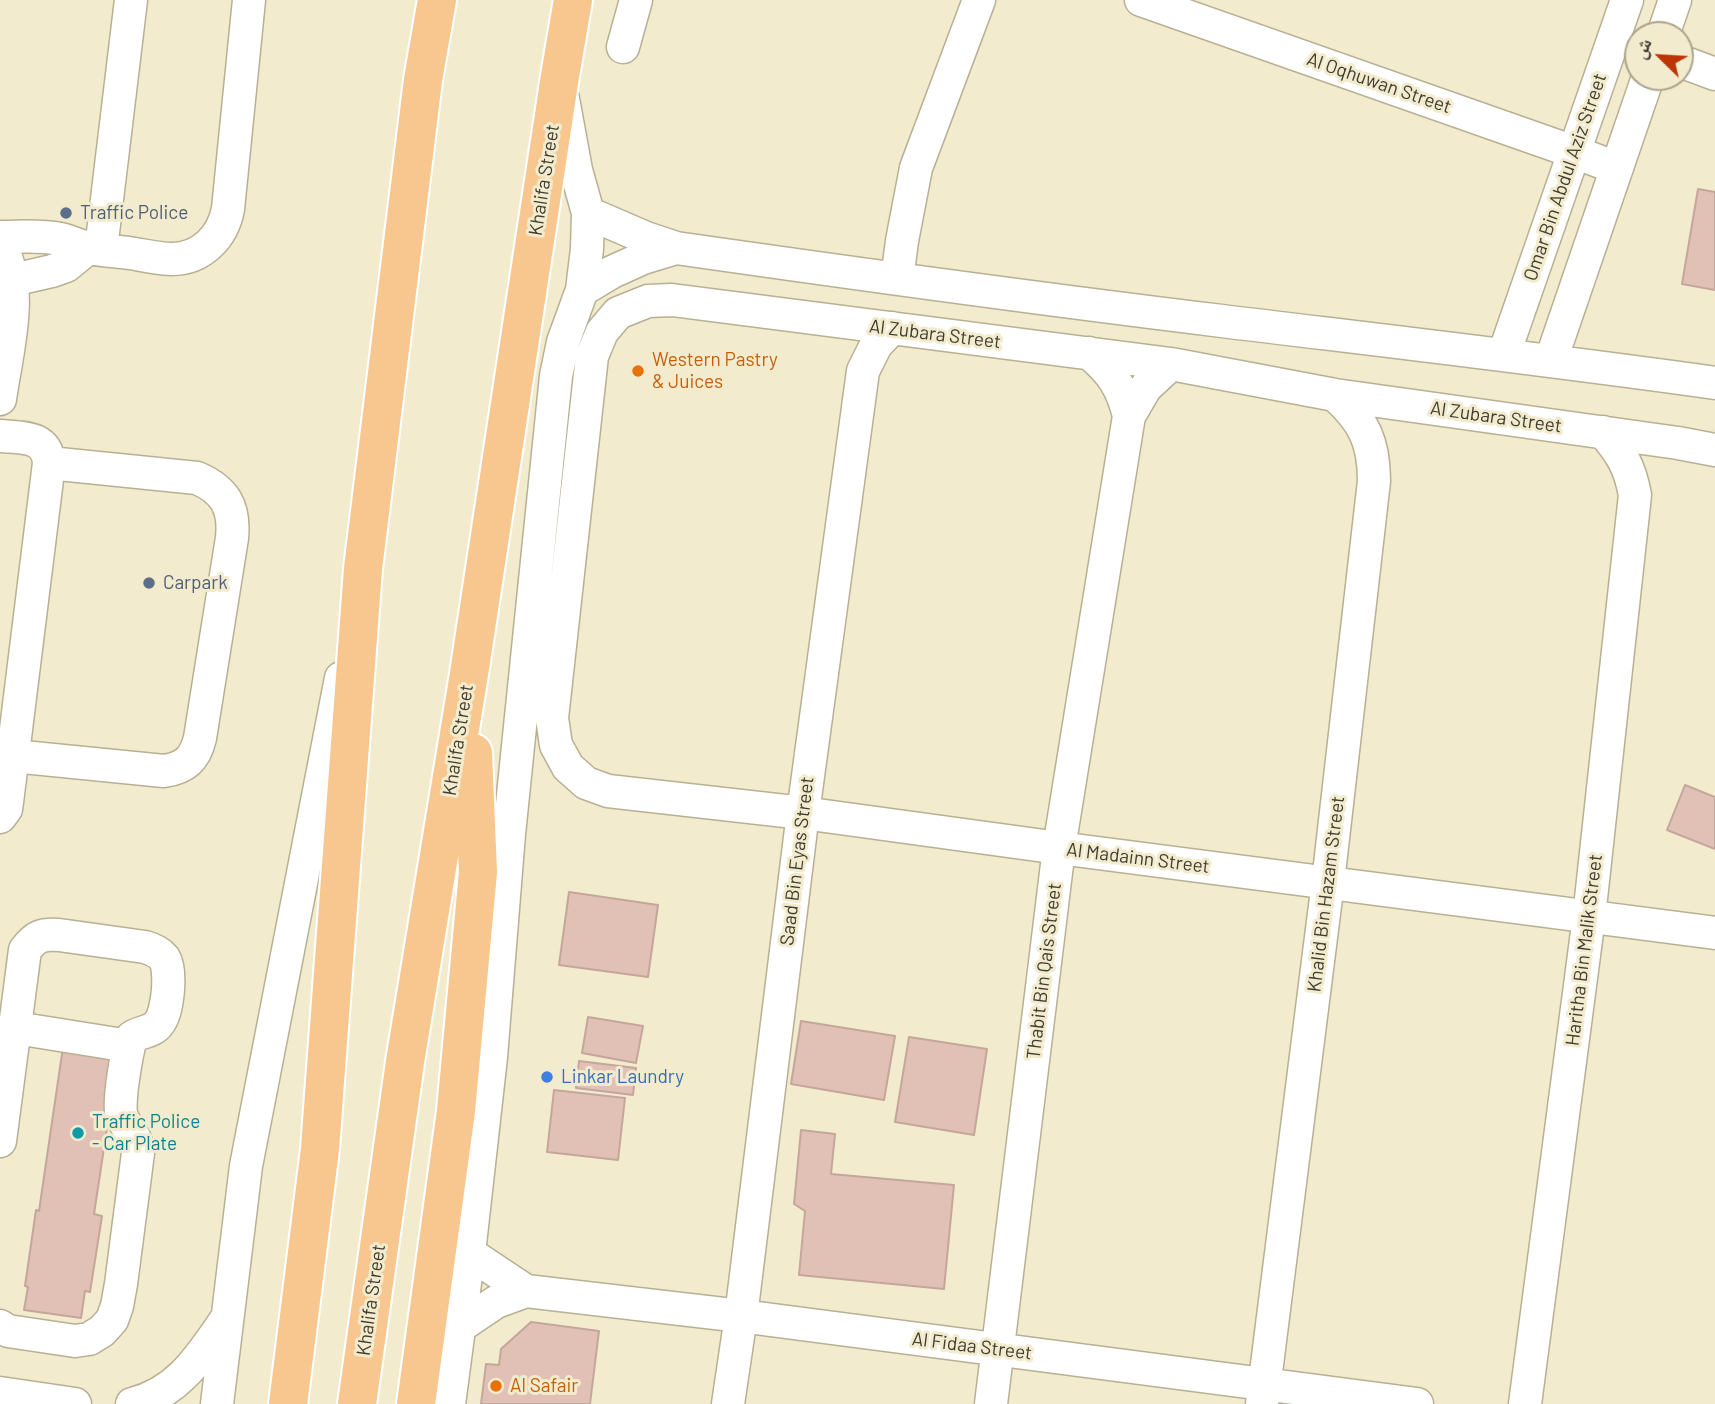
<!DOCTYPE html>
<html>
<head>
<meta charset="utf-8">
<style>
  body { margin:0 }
  #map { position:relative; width:1715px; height:1404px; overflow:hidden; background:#f3ebce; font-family:Barlow,"Noto Naskh Arabic",sans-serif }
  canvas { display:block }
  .north { position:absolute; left:1624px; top:21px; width:70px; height:70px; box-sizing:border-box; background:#f3ebce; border:2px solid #aba58f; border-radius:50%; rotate:294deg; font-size:19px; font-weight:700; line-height:28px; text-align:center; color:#3f3c30 }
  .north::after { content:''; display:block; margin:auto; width:24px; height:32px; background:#be3505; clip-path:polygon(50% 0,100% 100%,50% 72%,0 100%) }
</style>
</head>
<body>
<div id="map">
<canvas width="1715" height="1404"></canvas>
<div class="north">ش</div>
</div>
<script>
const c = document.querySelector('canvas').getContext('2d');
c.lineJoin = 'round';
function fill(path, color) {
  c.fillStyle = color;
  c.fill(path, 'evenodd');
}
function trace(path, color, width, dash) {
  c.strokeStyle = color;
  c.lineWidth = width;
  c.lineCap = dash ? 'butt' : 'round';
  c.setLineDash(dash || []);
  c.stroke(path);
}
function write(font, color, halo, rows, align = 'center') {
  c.font = font + ' Barlow,sans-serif';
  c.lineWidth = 6;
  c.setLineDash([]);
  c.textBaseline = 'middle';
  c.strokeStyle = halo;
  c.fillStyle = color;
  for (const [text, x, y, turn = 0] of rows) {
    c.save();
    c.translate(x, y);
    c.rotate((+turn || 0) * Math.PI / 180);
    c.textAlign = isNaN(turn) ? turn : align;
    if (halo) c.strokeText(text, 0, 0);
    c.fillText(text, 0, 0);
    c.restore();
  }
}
const building = new Path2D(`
  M1698 189 1715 192V290L1682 284Z
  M1685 785 1715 797V849L1667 830Z
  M569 892 658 905 648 977 559 965Z
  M588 1017 643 1026 636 1063 582 1053Z
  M801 1021 895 1036 884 1100 791 1084Z
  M909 1037 987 1049 974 1135 895 1122Z
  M63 1047 118 1055 94 1214 102 1216 90 1292 85 1291 81 1318 24 1310 28 1287 25 1286 36 1210 39 1211Z
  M579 1061 636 1068 633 1095 576 1088Z
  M554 1090 625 1098 618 1160 547 1152Z
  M801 1130 835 1134 831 1174 954 1185 944 1289 799 1275 805 1211 794 1204Z
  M531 1322 599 1331 590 1404H481L486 1364 499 1365 501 1349Z`);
const minor = new Path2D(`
  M1141 0 1574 152 1617 168
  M1663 35 1675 0
  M623 47 636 0
  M1680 61 1715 74
  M588 213 646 238 676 248C858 274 1040 299 1222 321 1386 341 1551 360 1715 383
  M0 237C20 237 40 235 60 239 69 241 77 245 86 247 99 251 115 251 129 253 143 255 158 259 172 259 202 259 223 236 228 209L249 0
  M0 244C25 290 7 350 0 399
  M101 249 131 0
  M897 279 902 241 916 168 979 0
  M13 280 52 271 66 266 88 248
  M582 290 612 272 643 258 676 248
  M1089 353C1112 372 1122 387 1129 416
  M1504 354 1627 0
  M1551 360 1648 77
  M0 436C22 438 47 435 49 463L7 802 6 809 0 817
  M1715 450 1678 443 1335 395 1171 364 672 300 648 301 618 313 602 332 592 356 552 718 556 745 568 767 586 783 608 791 803 813 1059 848 1715 933
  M13 756 164 771C185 768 195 759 200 738L232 538C235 507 225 490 197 478L49 463
  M16 1028 129 1046
  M0 1141 25 950C36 936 41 934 59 935L145 947C152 949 159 952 164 958 172 970 168 1012 159 1023 152 1033 140 1031 131 1038 127 1052 117 1105 122 1117 128 1131 137 1135 138 1153L121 1284 117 1306 112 1320 102 1331 89 1339 75 1341 8 1331 0 1326
  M469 1253 526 1291
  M459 1327 496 1302 526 1291 741 1316 1417 1404
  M0 1393 75 1404
  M132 1404C178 1393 200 1357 225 1321
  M217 1404 246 1166 341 678
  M449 1404 469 1253 491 1057 509 834 556 376 563 342 582 290 587 249 588 213 576 170 563 99
  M728 1404 741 1316 803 813 863 371 876 345 892 328
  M991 1404 1059 848 1129 416 1146 387 1171 364
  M1262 1404 1328 882 1374 481C1374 442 1364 421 1335 395
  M1525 1404 1589 917 1635 495C1630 468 1622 453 1603 432`);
const major = new Path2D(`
  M288 1404 320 1149 363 569 423 80 437 0
  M357 1404 405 1062 469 674 560 76 573 0
  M416 1404 456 1111 478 872 473 753`);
const markers = [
  [66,213,7,"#5c6f8a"],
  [638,371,7,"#e8710a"],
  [149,583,7,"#5c6f8a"],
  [547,1077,7,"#3f7fe0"],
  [78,1133,7,"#0f9aa8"],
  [496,1386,7,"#e8710a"]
];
const streetNames = [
  ["Al Oqhuwan Street",1379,83,19],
  ["Omar Bin Abdul Aziz Street",1565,177,-71],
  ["Khalifa Street",544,180,-81],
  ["Al Zubara Street",935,334,7],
  ["Al Zubara Street",1496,417,8],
  ["Khalifa Street",458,740,-81],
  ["Al Madainn Street",1138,858,7],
  ["Saad Bin Eyas Street",797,861,-83],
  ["Khalid Bin Hazam Street",1326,894,-83],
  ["Haritha Bin Malik Street",1584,950,-83],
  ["Thabit Bin Qais Street",1044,971,-83],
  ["Khalifa Street",371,1300,-82],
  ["Al Fidaa Street",972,1346,7]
];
const serviceNames = [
  ["Traffic Police",80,213],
  ["Carpark",163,583]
];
const foodNames = [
  ["Western Pastry",652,360],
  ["& Juices",652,382],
  ["Al Safair",510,1386]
];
const shopNames = [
  ["Linkar Laundry",561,1077]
];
const cultureNames = [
  ["Traffic Police",92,1122],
  ["- Car Plate",92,1144]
];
fill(building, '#e1c1b6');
trace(building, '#c5a69b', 2);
trace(minor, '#b8b094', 35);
trace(major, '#fff', 42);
trace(minor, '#fff', 32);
trace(major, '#f8c78f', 38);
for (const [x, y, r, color] of markers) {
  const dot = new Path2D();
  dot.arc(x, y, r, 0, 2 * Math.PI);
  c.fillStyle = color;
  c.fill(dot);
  trace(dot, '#f3ebce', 2.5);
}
write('19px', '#3f3c30', '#f3ebce', streetNames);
write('19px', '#4e5e75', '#f3ebce', serviceNames, 'left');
write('19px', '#c56008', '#f3ebce', foodNames, 'left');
write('19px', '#366cbe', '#f3ebce', shopNames, 'left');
write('19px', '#0d838f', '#f3ebce', cultureNames, 'left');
</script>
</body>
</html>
